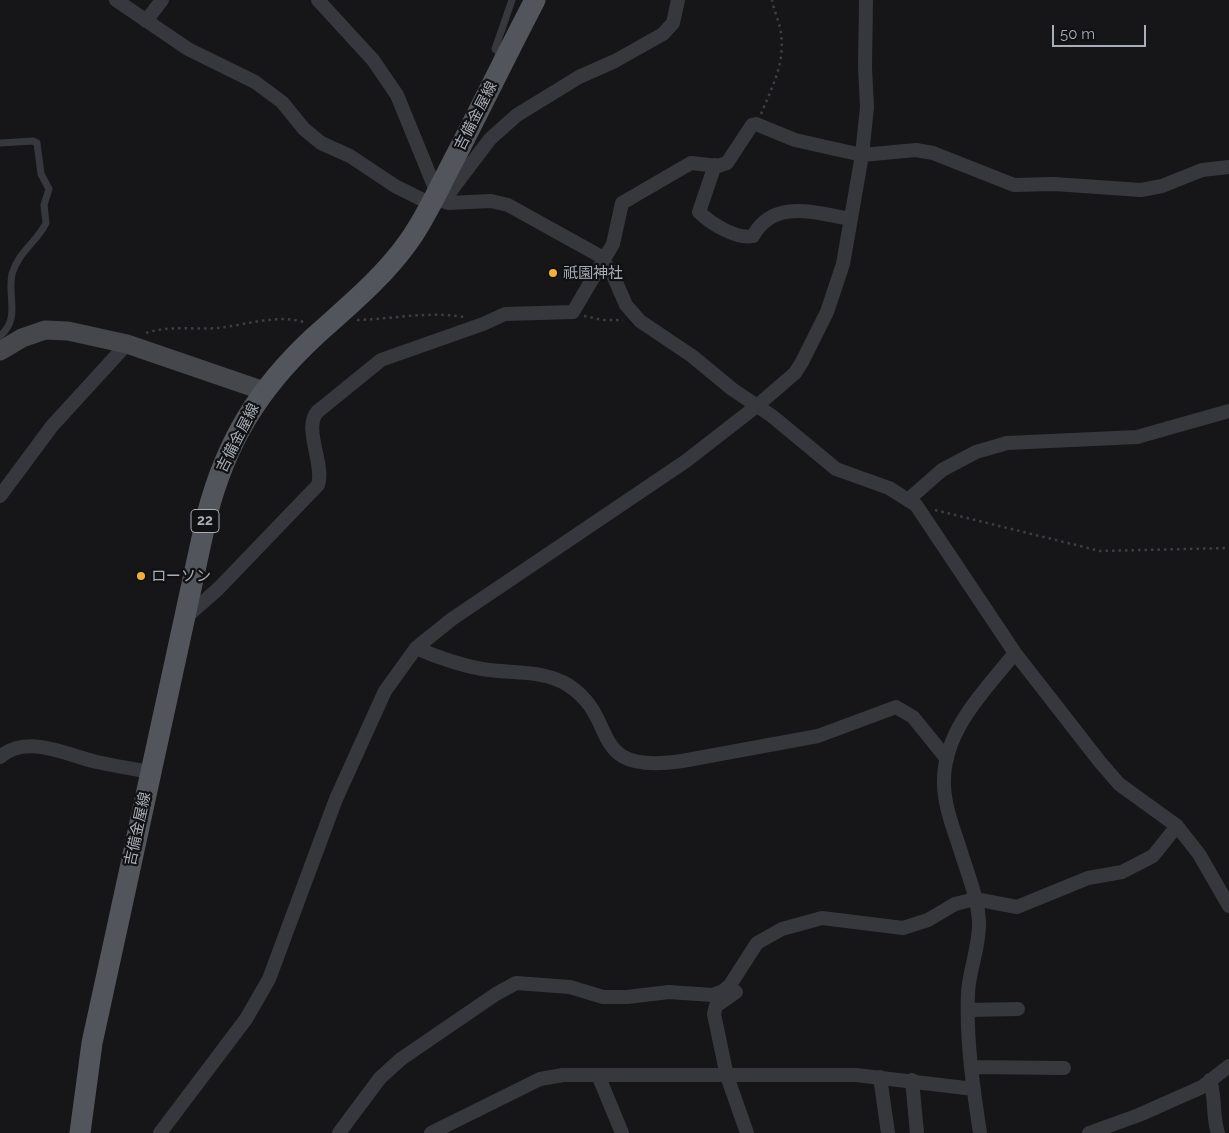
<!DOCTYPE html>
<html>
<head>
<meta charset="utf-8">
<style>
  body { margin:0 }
  #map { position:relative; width:1229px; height:1133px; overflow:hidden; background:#161618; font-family:Raleway,sans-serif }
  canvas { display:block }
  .scale { position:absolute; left:1052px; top:25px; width:94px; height:22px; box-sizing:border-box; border:2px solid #a8adb8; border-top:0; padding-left:6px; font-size:15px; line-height:18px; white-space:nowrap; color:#a8adb8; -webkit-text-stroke:4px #111113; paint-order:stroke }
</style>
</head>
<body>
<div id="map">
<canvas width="1229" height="1133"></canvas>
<div class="scale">50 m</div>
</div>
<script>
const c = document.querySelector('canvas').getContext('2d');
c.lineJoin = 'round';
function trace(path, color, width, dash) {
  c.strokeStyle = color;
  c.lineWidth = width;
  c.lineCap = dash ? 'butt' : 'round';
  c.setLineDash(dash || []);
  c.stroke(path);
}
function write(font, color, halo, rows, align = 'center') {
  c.font = font + ' Raleway,"Noto Sans JP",sans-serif';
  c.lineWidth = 4.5;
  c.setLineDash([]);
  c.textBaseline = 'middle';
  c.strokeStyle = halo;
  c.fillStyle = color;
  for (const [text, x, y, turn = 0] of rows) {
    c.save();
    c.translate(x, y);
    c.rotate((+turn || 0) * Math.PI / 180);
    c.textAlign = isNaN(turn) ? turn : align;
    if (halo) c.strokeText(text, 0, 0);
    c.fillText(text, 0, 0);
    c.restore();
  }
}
const path = new Path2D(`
  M761 114C772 87 785 64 781 34 780 23 774 11 772 0
  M584 316 603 320H623
  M357 320C393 319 428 311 464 317
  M146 333C170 325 194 330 218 328 246 325 280 313 306 323
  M935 510 1100 551 1229 548`);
const lane = new Path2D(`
  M503 57 495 49 512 0
  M0 143 33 141 37 143 41 174 49 189 44 205 46 223C37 242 18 252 12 274 7 297 21 318 0 336`);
const street = new Path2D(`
  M116 0 188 49 255 82 282 102 304 129 321 143 350 156 395 186 431 204
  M318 0 373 60 397 95 437 193
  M146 21 162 0
  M715 165 699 212C710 223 737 240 753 236 774 198 815 213 851 219
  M434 198 448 203 491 201 508 205 600 256 613 275 626 305 640 321 692 356 732 389 772 416 836 469 889 488 916 505 1015 653 1100 762 1119 784 1177 826 1199 854 1229 906
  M439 200 450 192 490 139 517 115 579 77 615 61 663 34 673 23 678 0
  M0 496 52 426 127 344
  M909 499 942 470 976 452 1007 443 1137 437 1229 411
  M184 619 218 589 318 485C325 465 303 429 317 412L381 360 483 324 505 314 573 312 613 244 622 203 691 163 718 166 727 163 752 125 756 124 795 140 862 155 916 150 933 153 1014 185 1054 184 1141 190 1162 186 1202 170 1229 167
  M416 648C437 657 459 665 482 669 509 674 543 669 568 685 622 720 584 775 682 761L818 736 896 707 913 717 947 759
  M0 757C27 733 69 756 97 762 115 766 133 769 151 772
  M736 992 716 1006 714 1014 727 1076 747 1133
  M968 1010 1018 1009
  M972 1067 1064 1068
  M598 1075 622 1133
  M880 1077 888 1133
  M912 1080 917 1133
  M1210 1080C1216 1098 1212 1116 1218 1133
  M160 1133 246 1019 269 979 336 799 385 691 416 648 452 619 686 461 758 405 795 373 802 362 827 312 843 264 862 155 867 107 865 68 866 0
  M339 1133 380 1078 401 1059 496 994 516 983 570 987 603 997H627L669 992 712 995 723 991 730 985 757 943 782 929 822 918 903 928 928 920 955 904 975 899 1017 907 1088 878 1122 872 1153 856 1177 826
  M431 1133 540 1079 563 1075H856L974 1089
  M980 1133C973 1087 966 1040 968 993 969 970 980 946 979 922 978 898 967 872 960 849 953 827 943 803 944 779 945 729 985 690 1015 653
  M1089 1133 1139 1115 1202 1087 1229 1066`);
const secondary = new Path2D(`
  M0 351 22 338 45 330 68 331 127 344 264 391`);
const primary = new Path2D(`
  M80 1133 92 1043 207 515C226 442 258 389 314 337 347 307 383 278 409 241 426 217 438 190 451 165 480 110 506 55 535 0`);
const markers = [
  [553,273,5,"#f2b134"],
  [141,576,5,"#f2b134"]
];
const shields = [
  [205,521,28]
];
const shieldNames = [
  ["22",205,521]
];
const streetNames = [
  ["吉備金屋線",476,116,-63],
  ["吉備金屋線",238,438,-63],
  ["吉備金屋線",138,829,-78]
];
const poiNames = [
  ["祇園神社",563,273],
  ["ローソン",151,576]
];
trace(path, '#3d3f44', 2.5, [2.5, 4]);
trace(lane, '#37383d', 7);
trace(street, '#37383d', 14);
trace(secondary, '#45474d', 19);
trace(primary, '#53555c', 21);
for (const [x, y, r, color] of markers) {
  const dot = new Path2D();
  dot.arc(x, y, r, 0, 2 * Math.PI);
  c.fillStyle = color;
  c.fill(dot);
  trace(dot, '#111113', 2);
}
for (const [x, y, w] of shields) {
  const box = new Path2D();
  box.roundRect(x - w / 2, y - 11.5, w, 23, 4);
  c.fillStyle = '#111113';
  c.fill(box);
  trace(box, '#a8adb8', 1);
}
write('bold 14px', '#a8adb8', null, shieldNames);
write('15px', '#a8adb8', '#111113', streetNames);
write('15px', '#a8adb8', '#111113', poiNames, 'left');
</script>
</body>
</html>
